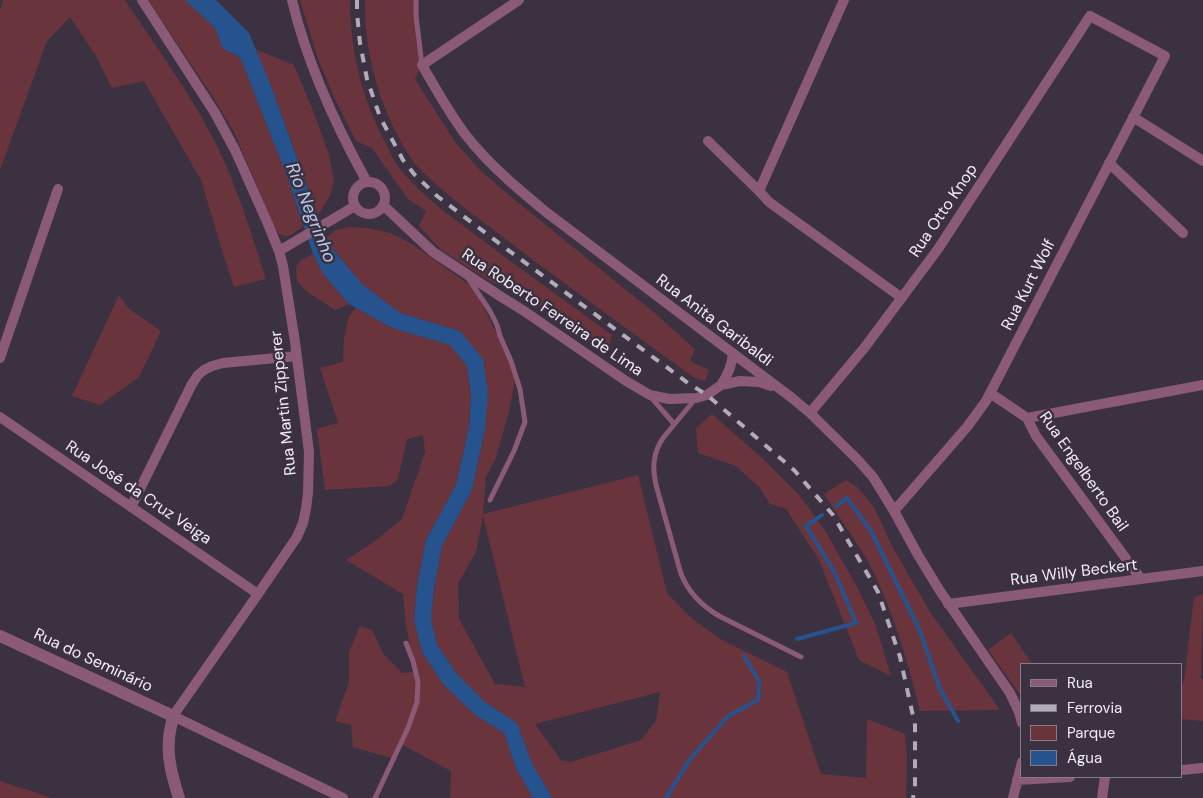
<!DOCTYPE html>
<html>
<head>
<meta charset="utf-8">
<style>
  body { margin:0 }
  #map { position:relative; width:1203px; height:798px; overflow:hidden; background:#3c3141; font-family:"DM Sans",sans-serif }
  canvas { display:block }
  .legend { position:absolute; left:1020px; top:663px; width:162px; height:115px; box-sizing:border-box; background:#3c3141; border:1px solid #857c89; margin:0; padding:6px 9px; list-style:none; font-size:15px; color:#f3ecf6 }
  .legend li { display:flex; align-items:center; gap:10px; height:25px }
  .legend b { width:25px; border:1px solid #857c89 }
</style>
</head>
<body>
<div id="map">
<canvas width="1203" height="798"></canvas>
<ul class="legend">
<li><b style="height:6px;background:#8a5a77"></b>Rua</li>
<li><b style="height:6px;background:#b3abb7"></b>Ferrovia</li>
<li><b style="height:14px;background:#6a343c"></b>Parque</li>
<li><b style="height:14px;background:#26528d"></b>Água</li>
</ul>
</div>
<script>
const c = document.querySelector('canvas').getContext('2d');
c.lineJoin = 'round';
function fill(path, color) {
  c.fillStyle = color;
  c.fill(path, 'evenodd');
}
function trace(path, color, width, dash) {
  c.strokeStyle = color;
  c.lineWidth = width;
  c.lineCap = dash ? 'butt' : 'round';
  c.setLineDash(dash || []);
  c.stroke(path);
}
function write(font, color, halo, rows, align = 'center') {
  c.font = font + ' "DM Sans",sans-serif';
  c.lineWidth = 5;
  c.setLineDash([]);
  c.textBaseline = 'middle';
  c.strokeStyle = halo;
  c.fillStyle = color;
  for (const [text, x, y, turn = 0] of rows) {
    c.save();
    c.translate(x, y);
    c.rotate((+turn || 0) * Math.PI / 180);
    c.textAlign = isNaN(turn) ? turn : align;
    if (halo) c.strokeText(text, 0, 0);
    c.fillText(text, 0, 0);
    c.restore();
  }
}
const green = new Path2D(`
  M3 0H125C157 48 191 94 217 146 238 188 251 234 266 279L234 287 224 257 201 180 144 81 112 88 96 56 70 17 47 41 0 170V10Z
  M148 0H185L215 28 223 49 240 57 286 174 303 226 291 235 284 236 278 233 273 224 234 132 215 100Z
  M300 0H350C350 51 362 98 385 142 389 150 393 159 398 166 419 194 449 215 477 236 522 270 567 302 612 335L607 354 520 292 493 283 441 250 419 226 426 211 408 199 372 148 356 141 335 99 318 59Z
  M365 0H416L422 65 415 79 455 142 482 172 510 196 657 315 695 349 690 361 709 370 705 381 693 377C625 327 557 279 491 228 470 212 448 196 429 178 422 171 414 164 409 155 380 109 364 54 365 0Z
  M255 49 294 65 314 113 329 155 334 179 330 196 318 215 270 83Z
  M348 227 368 228 390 233 412 244 475 289 516 374 509 412 495 460 486 477 483 514 638 475 667 593 691 618 722 640 787 672 821 774 866 778 867 719 905 734 907 762 906 798H552L531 761 517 723 485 702 457 674 437 645 431 619 434 588 442 546 472 490 485 429 460 331 400 313 362 284 327 242 326 238 336 230ZM483 516 525 687 495 684 459 619 458 583 476 552ZM660 692 656 721 641 740 571 762 561 760 535 724Z
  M313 254 324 275 349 304 335 310 306 291 297 281 296 270 297 265 301 260Z
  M119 295 129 309 161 331 139 377 100 405 72 396Z
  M356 308 392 328 451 345 467 366 471 394 469 427 456 485 426 540 417 586 414 620 422 652 444 685 475 715 504 733 516 768 533 798H450L451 771 401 744 394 759 353 747 351 725 335 721 349 682V652L360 626 372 630 384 655 402 673 416 672 406 626 403 594 346 560 371 544 402 519 425 452 423 435 407 439 398 479 390 486 325 490 317 429 338 423 320 368 343 362 344 338 349 316Z
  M712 414 763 459 800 496 826 532 857 587 876 626 891 676 859 660 819 560 786 509 770 504 760 488 736 466 698 453 696 428Z
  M846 480 857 487 874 507 892 546 930 612 1000 710 920 711C908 662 894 614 872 569 858 543 840 519 824 494Z
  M1203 594 1201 679H1203V721L1182 719V685L1184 681 1194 597Z
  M1011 633 1032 664H1022V697L988 650Z
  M0 781 52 798H0Z`);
const water = new Path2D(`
  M185 0H216L249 33 270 83 327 242 362 284 400 313 460 331 483 359 488 393 485 429 472 490 442 546 434 588 431 619 437 645 457 674 485 702 517 723 531 761 552 798H533L516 768 504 733 475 715 444 685 422 652 414 620 417 586 426 540 456 485 469 427 471 394 467 366 450 345 392 328 349 304 324 275 313 254 286 174 240 57 223 49 215 28Z`);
const stream = new Path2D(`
  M836 506 847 498 871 531 920 631 940 689 958 721
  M797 639 856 623 835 573 806 526 822 515
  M666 798 690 759 728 716 758 700 759 681 744 656`);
const service = new Path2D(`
  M416 0V16L422 65
  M468 278 490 311 497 325 500 336 511 361 520 389 525 422 514 451 490 500
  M650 396C658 406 666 414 674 424
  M696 398 663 438C653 453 652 467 656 485L681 574C689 593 701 605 719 616L801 657
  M375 798 408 728 417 702 418 682 413 661 406 643`);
const minor = new Path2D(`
  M142 0 215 113 235 150 268 224 279 251 283 266 295 342 309 452 308 493 306 509 303 523 297 537 258 594 173 716 343 798
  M292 0C307 64 335 124 367 182
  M519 0 422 65C436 89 449 113 465 134 488 164 517 188 546 212L792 398 810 413 857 459 873 477 894 511 918 555 940 591 1010 693 1019 712 1022 723
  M844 0 759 191 769 202 902 298
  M1133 117 1203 161
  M708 141 759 191
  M1109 163 1183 233
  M353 198a16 16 0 1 1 32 0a16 16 0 1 1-32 0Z
  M383 205 433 252 503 298 524 311 626 381 650 395 669 399 696 398 707 395 721 385 740 381 759 382 771 386
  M279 251 355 206
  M0 358 58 189
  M721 385C728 375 732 366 733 353
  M990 393 1027 418 1036 436 1141 579
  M810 413 865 347 938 249 1090 16 1165 56 986 401 967 427 894 511
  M0 417 258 594
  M1027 418 1203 385
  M131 507 192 384 198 375 204 370 212 366 223 363 297 356
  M948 604 1203 571
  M1182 770 1203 768
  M1017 780 1070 777
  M1013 798 1022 762
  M1102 798 1105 777`);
const tertiary = new Path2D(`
  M0 636 173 716C172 724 169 732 169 740 167 759 173 779 179 798`);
const rail = new Path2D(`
  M357 0V13L360 43 367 79 380 117 403 160 414 174 437 196 504 247 688 383 707 395 794 470 833 515 878 592 900 657 915 725V787L913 798`);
const streetNames = [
  ["Rua Otto Knop",944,211,-56],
  ["Rua Kurt Wolf",1029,285,-63],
  ["Rua Roberto Ferreira de Lima",552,313,34],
  ["Rua Anita Garibaldi",714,321,37],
  ["Rua Martin Zipperer",284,403,-96],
  ["Rua Engelberto Bail",1083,472,55],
  ["Rua José da Cruz Veiga",138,493,34],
  ["Rua Willy Beckert",1074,573,-7],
  ["Rua do Seminário",93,661,25]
];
const waterNames = [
  ["Rio Negrinho",310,213,68]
];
fill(green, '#6a343c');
fill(water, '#26528d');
trace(stream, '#26528d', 4);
trace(service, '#8a5a77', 5);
trace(minor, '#8a5a77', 10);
trace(tertiary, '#8a5a77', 12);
trace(rail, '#b3abb7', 4, [9, 9]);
write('16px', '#f3ecf6', '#3c3141', streetNames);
write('italic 18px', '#b4cdef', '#3c3141', waterNames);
</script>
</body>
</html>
